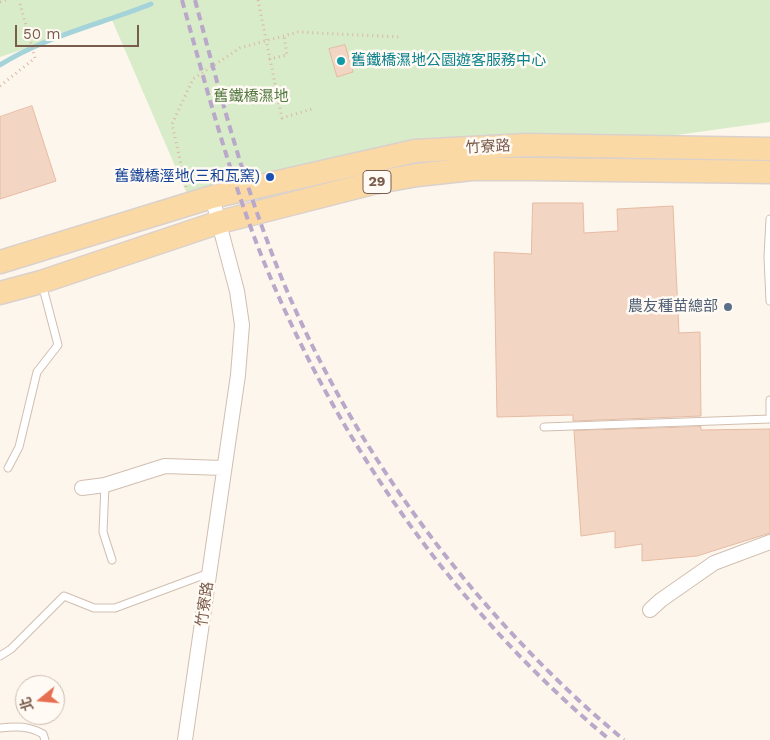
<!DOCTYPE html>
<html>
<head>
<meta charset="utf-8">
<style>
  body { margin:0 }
  #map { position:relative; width:770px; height:740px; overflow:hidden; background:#fdf6ec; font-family:"Work Sans","Noto Sans TC",sans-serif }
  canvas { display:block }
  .north { position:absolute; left:15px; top:675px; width:50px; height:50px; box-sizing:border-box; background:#fffaf3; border:1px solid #cabbb1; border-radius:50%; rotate:253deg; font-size:14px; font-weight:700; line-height:20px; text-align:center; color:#7a5c4d }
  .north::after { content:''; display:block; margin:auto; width:18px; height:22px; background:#e76f51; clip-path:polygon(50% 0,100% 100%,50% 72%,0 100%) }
  .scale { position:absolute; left:15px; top:25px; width:124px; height:22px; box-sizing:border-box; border:2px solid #7a5c4d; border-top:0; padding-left:6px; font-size:15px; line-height:18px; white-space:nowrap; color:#7a5c4d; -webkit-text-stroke:4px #fffaf3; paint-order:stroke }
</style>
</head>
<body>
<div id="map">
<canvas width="770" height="740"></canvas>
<div class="north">北</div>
<div class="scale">50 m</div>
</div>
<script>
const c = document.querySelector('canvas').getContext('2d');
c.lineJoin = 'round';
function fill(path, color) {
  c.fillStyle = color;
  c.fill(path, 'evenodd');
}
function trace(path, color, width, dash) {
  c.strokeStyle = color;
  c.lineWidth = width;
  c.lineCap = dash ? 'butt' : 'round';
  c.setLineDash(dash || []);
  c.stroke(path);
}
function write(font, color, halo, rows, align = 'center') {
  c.font = font + ' "Work Sans","Noto Sans TC",sans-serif';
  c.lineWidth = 5;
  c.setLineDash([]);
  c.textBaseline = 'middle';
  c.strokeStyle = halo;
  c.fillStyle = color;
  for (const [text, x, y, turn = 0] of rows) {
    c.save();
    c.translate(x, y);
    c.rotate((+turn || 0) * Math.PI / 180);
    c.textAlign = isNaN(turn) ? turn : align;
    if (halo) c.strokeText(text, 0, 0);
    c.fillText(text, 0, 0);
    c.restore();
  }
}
const green = new Path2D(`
  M0 0H770V122L191 203 112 20 0 57Z`);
const stream = new Path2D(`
  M0 65C46 36 101 24 151 4`);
const building = new Path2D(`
  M345 45 353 72 337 77 329 49Z
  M32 106 56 181 0 199V117Z
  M533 203H583L584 233 618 231 617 209 673 206 679 333 700 332 701 416 573 421V415L497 417 494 252 531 254Z
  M701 427V430L770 429V533L697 556 642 561V544L615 548V531L581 536 574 431Z`);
const path = new Path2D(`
  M0 2 6 0
  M269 59 287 55 284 36
  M0 86 35 58 19 0
  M186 187 172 124 193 79 240 48 298 32 401 37`);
const service = new Path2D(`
  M770 219 768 257 770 301
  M770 419V400
  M544 427 770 419
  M8 468 19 447 37 372 58 345 42 284
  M105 485 103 532 112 560
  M0 656 11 649 64 596 94 608H115L209 573
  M0 728C17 726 29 726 43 734L45 740`);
const minor = new Path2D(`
  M82 488 105 485 165 466 223 468
  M650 610 661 600 714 563 770 542
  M185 740 238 375 242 325 237 291 212 197`);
const primary = new Path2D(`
  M0 262 212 197 415 151 526 145 770 149
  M0 293 41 282 220 222 373 183 417 175 472 169H531L770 172`);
const rail = new Path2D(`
  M182 0C205 83 227 166 258 247 332 436 454 610 610 740
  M195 0C217 82 238 164 268 243 337 431 470 612 624 740`);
const pathBridge = new Path2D(`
  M258 0 282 118 312 109`);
const markers = [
  [341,61,5,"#0f9aa8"],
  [270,177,5,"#1a4fb4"],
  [728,307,5,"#5c6f8a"]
];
const shields = [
  [377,182,28]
];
const shieldNames = [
  ["29",377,182]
];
const cultureNames = [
  ["舊鐵橋濕地公園遊客服務中心",351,61]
];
const parkNames = [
  ["舊鐵橋濕地",251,97]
];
const streetNames = [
  ["竹寮路",488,147,-3],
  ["竹寮路",205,604,-82]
];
const transitNames = [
  ["舊鐵橋溼地(三和瓦窯)",260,177]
];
const serviceNames = [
  ["農友種苗總部",718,307]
];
fill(green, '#d8ecc9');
trace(stream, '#a5d3da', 5);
fill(building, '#f3d5c3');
trace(building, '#e6bba3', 1);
trace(service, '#d1beb0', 9);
trace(minor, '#d1beb0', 16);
trace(primary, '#dad1cd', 25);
trace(path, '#d9b8a5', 3, [1, 4]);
trace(service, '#fff', 7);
trace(minor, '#fff', 14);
trace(primary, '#fbd9a5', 22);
trace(rail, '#b9a8c9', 4, [8, 5]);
trace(pathBridge, '#d9b8a5', 3, [1, 4]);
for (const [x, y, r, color] of markers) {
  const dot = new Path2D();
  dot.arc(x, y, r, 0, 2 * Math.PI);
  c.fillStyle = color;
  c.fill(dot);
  trace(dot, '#fffaf3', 2);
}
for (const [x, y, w] of shields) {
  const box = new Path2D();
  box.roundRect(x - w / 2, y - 11.5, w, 23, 4);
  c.fillStyle = '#fffaf3';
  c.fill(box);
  trace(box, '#7a5c4d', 1);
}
write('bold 14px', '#7a5c4d', null, shieldNames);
write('15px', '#0d838f', '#fffaf3', cultureNames, 'left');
write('15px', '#537a41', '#fffaf3', parkNames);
write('15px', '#7a5c4d', '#fffaf3', streetNames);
write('15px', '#164399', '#fffaf3', transitNames, 'right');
write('15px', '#4e5e75', '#fffaf3', serviceNames, 'right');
</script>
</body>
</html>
